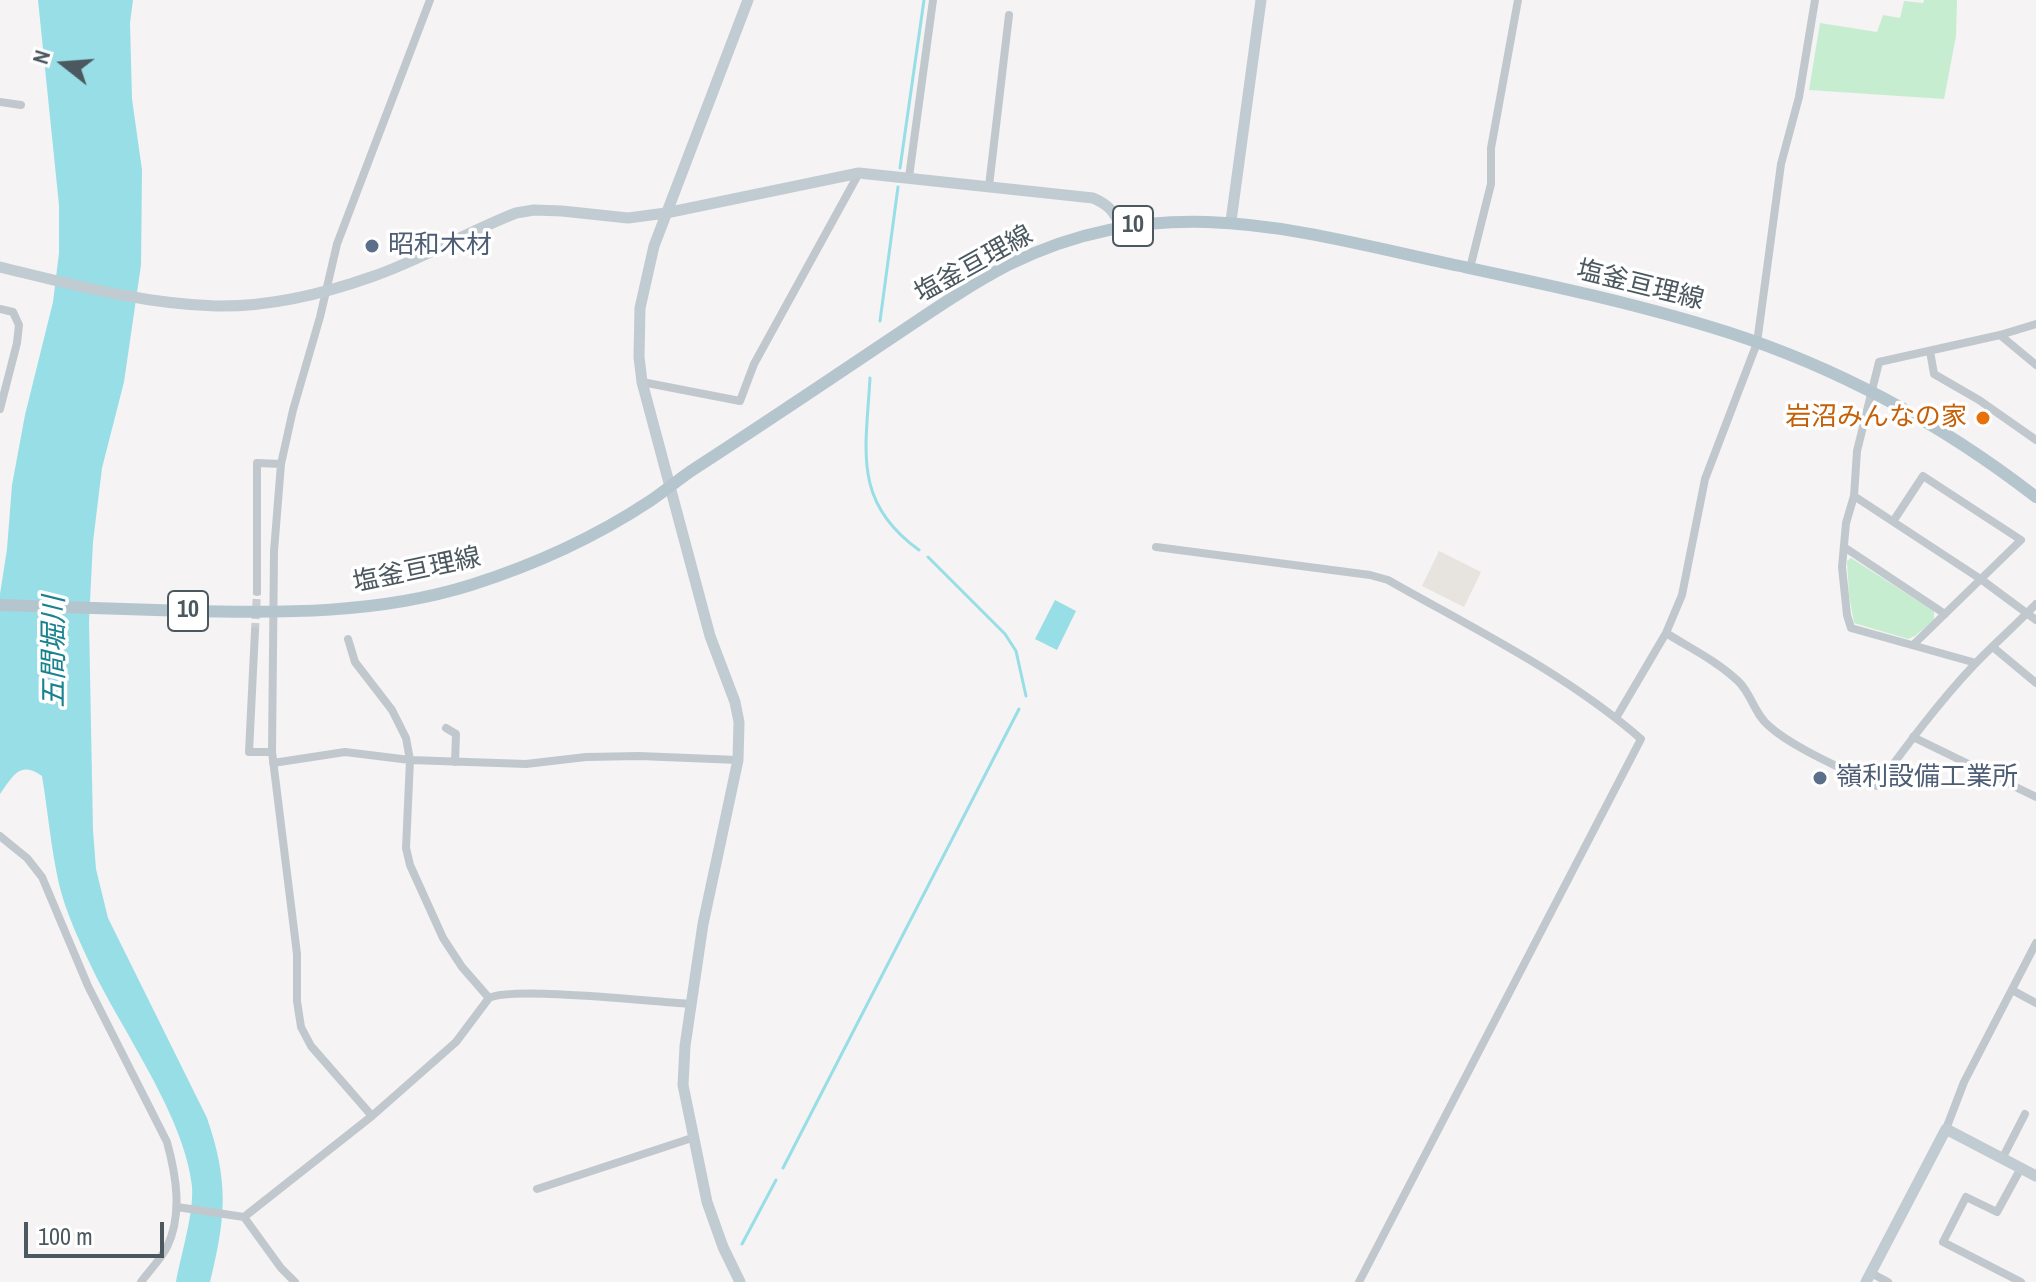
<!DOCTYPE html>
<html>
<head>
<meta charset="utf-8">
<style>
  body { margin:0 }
  #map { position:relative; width:2036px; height:1282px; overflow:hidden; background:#f5f3f3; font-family:"Archivo Narrow",sans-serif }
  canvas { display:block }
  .north { position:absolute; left:24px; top:24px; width:80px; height:80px; -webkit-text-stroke:6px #fff; paint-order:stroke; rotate:287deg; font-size:22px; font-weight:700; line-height:32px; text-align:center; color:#4c585f }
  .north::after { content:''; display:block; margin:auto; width:28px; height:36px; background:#4c585f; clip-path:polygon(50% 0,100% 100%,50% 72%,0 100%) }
  .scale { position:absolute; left:24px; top:1222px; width:140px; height:36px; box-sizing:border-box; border:4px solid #4c585f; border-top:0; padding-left:10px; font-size:24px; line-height:28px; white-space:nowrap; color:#4c585f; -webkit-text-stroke:6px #fff; paint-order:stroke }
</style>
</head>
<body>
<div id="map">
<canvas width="2036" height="1282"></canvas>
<div class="north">N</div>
<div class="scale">100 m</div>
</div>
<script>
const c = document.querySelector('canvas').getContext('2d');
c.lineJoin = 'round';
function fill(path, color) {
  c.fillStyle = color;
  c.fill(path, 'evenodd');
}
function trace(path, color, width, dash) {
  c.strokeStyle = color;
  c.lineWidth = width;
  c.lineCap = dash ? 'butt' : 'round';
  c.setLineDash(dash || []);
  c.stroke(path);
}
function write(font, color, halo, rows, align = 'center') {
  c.font = font + ' "Archivo Narrow","Noto Sans JP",sans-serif';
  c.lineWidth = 7;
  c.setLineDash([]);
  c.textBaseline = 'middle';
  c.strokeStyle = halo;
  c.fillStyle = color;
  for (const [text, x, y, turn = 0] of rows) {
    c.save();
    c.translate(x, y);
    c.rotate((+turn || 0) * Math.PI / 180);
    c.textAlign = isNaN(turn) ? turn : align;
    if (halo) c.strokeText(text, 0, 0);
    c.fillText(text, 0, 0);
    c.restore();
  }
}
const commercial = new Path2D(`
  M1439 551 1481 572 1464 607 1422 586Z`);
const green = new Path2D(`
  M1924 0H1957L1956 36 1944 99 1809 90 1820 23 1877 32 1883 15 1900 18 1904 1 1923 3Z
  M1851 558 1934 611V620L1915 636 1908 639 1854 623 1849 595 1847 561Z`);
const water = new Path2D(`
  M38 0H133L130 23 132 99 142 170 141 265 124 382 102 468 93 542 89 621 93 830 96 869 108 918 207 1118C229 1182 226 1217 210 1282H176C181 1254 194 1214 192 1186 185 1118 123 1032 93 970 80 943 66 913 59 884 51 849 48 812 42 776 20 760 13 776 0 794V594L7 549 12 485 25 415 53 302 59 253V205Z
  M1055 600 1076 611 1057 650 1035 639Z`);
const stream = new Path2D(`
  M900 168 924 0
  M880 321 898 187
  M870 378C866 450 852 502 919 550
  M928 557 1005 634 1016 651 1026 696
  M783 1168 1019 709
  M742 1244 776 1180`);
const streetTunnel = new Path2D(`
  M255 631 257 592`);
const street = new Path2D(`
  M0 102 21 105
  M909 177 933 0
  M989 186 1009 15
  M1470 268 1491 184V148L1518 0
  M0 309 13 312 19 325 17 343 0 409
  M2000 335 2036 365
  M1930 351 1934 374 1979 400 2036 440
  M642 382 740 401 754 364 859 173
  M1854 496 1982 580 2036 620
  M1894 520 1923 476 2021 540 1913 645
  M1156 547 1370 575 1388 580C1474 629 1565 673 1641 739L1359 1282
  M1844 547 1945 614
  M257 592V463L281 464
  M255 631 249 752H272
  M1666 633C1690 648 1717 661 1738 681 1751 693 1755 715 1769 726 1793 748 1846 770 1877 786 1908 744 1939 702 1974 665 1994 644 2016 625 2036 604
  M348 639 355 662 392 710 406 738 410 760 406 848 410 865 443 938 462 967 489 998
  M1994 648 2036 683
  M1976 663 1851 628 1847 615 1842 567 1846 523 1854 496 1857 451 1879 362 2000 335 2036 324
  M1616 718 1666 633 1682 595 1705 479 1757 343 1781 164 1799 97 1815 0
  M446 728 456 734 455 762
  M1913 737 2036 797
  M273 763 345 752 410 760 526 764 586 757 639 756 738 760
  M0 836 27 858 42 877 88 986 167 1142C176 1175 183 1214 167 1247 161 1259 149 1271 141 1282
  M2012 990 2036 1003
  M372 1116 456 1042 489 998C515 986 654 1002 691 1004
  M1946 1129 1964 1082 2036 943
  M2003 1157 2025 1114
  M2021 1168 1997 1212 1966 1197 1943 1242 2021 1282
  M537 1189 692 1138
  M177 1207 244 1217 372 1116 311 1046 301 1027 297 1001V954L272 752 274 551 281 464 293 410 320 317 337 244 430 0
  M244 1217 281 1268 295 1282
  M1871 1273 1888 1282`);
const secondary = new Path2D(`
  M1231 221 1261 0
  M0 267C70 284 143 304 216 306 267 307 323 294 371 277 421 260 467 232 516 213L534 210 562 211 628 218 666 213 859 173 1093 198C1109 205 1115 212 1121 228
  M740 1282 723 1247 707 1202 683 1085 685 1046 703 924 738 760 739 722 735 702 710 636 642 382 639 357 640 308 654 246 748 0
  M1866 1282 1946 1129 2036 1176`);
const primary = new Path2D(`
  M0 605C62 607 125 609 187 611 283 613 378 614 471 585 534 565 594 538 650 501 665 491 679 479 694 469 759 427 823 384 887 341 926 315 966 287 1008 265 1165 187 1300 232 1460 266 1549 285 1639 304 1727 332 1839 368 1943 425 2036 497`);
const markers = [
  [372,246,8,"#5c6f8a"],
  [1983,418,8,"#e8710a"],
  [1820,778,8,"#5c6f8a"]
];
const shields = [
  [1133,226,40],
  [188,611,40]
];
const shieldNames = [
  ["10",1133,226],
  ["10",188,611]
];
const serviceNames = [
  ["昭和木材",388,246],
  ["嶺利設備工業所",1836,778]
];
const streetNames = [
  ["塩釜亘理線",974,265,-29],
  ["塩釜亘理線",1640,286,14],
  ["塩釜亘理線",417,571,-12]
];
const foodNames = [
  ["岩沼みんなの家",1967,418]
];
const waterNames = [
  ["五間堀川",55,652,-90]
];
fill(commercial, '#e7e4df');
fill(green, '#c7edd1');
fill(water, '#98dee6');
trace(stream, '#98dee6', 3);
trace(streetTunnel, '#cbccce', 8, [8, 4]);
trace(street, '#c0c8ce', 8);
trace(secondary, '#c1cbd2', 11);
trace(primary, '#b5c5ce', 12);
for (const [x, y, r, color] of markers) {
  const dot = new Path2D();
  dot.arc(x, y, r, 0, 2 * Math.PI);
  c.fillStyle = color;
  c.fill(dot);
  trace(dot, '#fff', 3);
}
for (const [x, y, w] of shields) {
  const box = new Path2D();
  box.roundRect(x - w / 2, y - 20, w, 40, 6);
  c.fillStyle = '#fff';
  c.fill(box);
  trace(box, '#4c585f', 2);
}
write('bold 24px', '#4c585f', null, shieldNames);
write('26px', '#4e5e75', '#fff', serviceNames, 'left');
write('26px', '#4c585f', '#fff', streetNames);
write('26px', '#c56008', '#fff', foodNames, 'right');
write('italic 28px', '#18828e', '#fff', waterNames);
</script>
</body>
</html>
